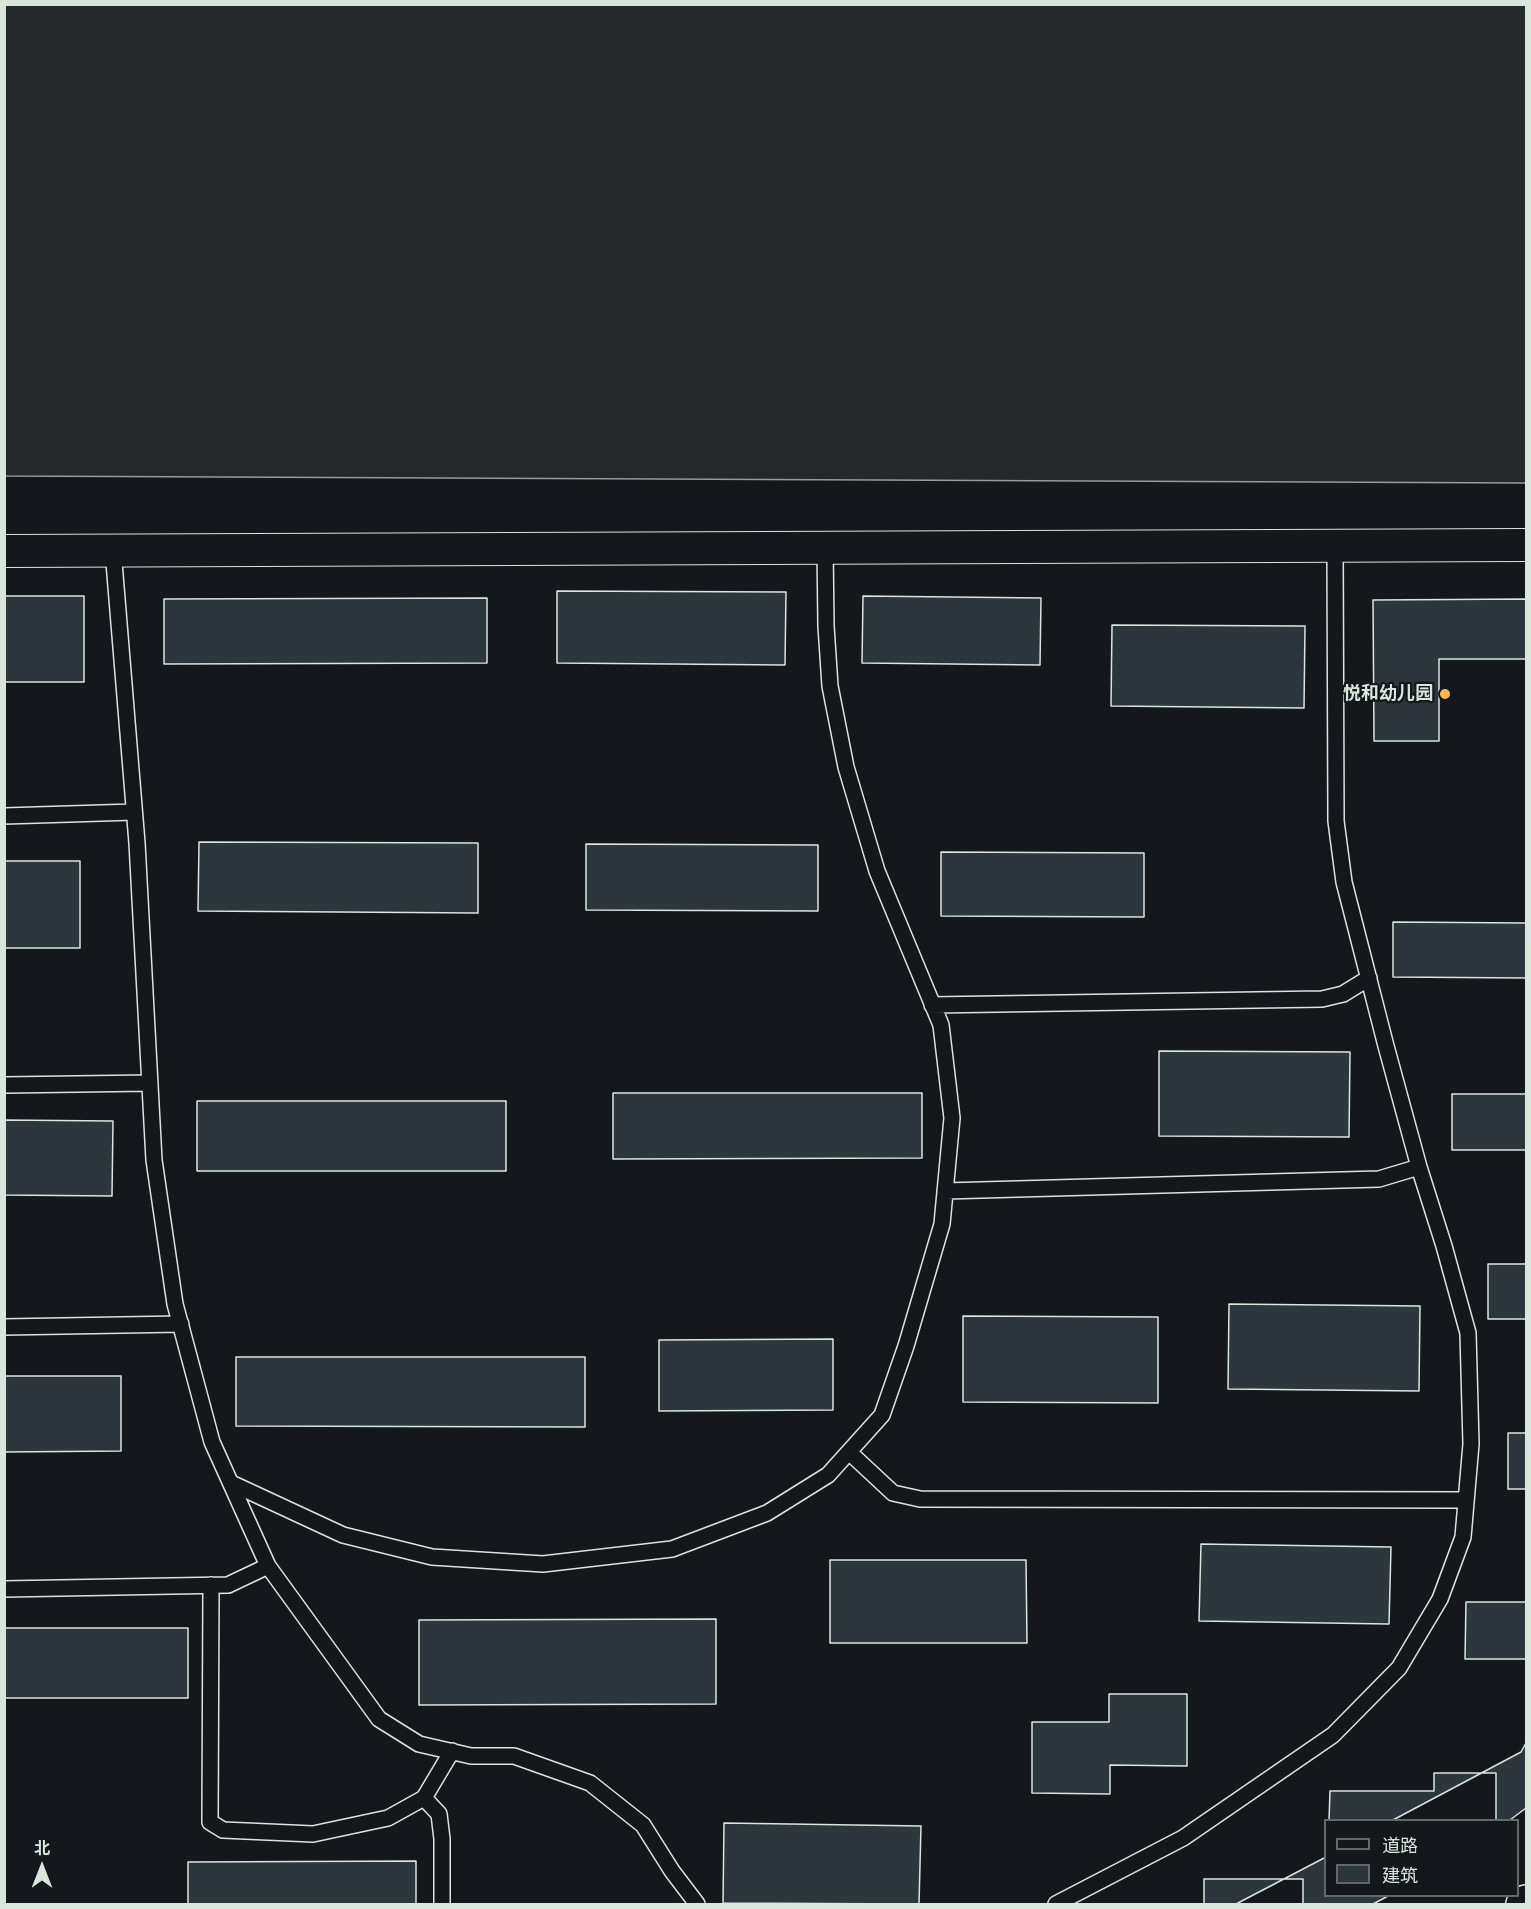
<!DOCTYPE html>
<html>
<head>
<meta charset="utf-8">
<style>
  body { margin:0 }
  #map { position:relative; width:1531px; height:1909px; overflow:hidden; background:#14181c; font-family:Cabin,"Noto Sans SC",sans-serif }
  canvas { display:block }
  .frame { position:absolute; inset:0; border:6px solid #d8e6dc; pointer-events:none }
  .legend { position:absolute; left:1324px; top:1819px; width:195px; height:78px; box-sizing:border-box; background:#14181c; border:2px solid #626a69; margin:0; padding:8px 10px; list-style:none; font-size:18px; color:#d8e6dc }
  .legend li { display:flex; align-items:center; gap:12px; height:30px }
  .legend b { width:30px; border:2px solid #626a69 }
  .north { position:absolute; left:12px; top:1837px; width:60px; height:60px; -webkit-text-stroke:4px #14181c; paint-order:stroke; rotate:0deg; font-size:16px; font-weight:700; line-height:24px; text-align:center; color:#d8e6dc }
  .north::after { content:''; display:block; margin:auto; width:21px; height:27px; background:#d8e6dc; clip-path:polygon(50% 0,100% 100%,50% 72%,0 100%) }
</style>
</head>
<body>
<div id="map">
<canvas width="1531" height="1909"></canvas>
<div class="frame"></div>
<ul class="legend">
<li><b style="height:8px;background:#14181c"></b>道路</li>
<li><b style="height:16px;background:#2c363c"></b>建筑</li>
</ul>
<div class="north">北</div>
</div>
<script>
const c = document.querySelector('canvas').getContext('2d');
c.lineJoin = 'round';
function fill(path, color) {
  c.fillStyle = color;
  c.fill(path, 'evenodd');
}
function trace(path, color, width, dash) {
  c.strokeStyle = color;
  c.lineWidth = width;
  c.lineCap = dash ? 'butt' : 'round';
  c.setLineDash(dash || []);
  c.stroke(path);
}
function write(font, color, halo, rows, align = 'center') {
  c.font = font + ' Cabin,"Noto Sans SC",sans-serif';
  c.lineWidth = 4.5;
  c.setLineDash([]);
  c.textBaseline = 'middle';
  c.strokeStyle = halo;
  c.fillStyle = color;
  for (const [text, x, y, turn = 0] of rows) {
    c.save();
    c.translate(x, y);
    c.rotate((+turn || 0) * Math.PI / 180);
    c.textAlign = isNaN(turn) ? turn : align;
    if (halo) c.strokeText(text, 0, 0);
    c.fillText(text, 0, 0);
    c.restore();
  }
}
const parking = new Path2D(`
  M5 4 1526 5V483L5 476Z`);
const building = new Path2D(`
  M557 591 786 592 785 665 557 663Z
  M4 596H84V682H4Z
  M863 596 1041 598 1040 665 862 663Z
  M487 598V663L164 664V599Z
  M1526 599V659H1439V741H1374L1373 600Z
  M1112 625 1305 626 1304 708 1111 706Z
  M199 842 478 843V913L198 911Z
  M586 844 818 845V911L586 910Z
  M941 852 1144 853V917L941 916Z
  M4 861H80V948H4Z
  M1393 922 1526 923V978L1393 977Z
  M1159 1051 1350 1052 1349 1137 1159 1136Z
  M613 1093H922V1158L613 1159Z
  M1452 1094H1526V1150H1452Z
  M197 1101H506V1171H197Z
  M4 1120 113 1121 112 1196 4 1195Z
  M1488 1264H1526V1319H1488Z
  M1229 1304 1420 1306 1419 1391 1228 1389Z
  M963 1316 1158 1317V1403L963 1402Z
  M833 1339V1410L659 1411V1340Z
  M236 1357H585V1427L236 1426Z
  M4 1376H121V1451L4 1452Z
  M1508 1433H1526V1489H1508Z
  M1201 1544 1391 1547 1389 1624 1199 1621Z
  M830 1560H1026L1027 1643H830Z
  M1466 1602H1526V1659H1465Z
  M716 1619V1704L419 1705V1620Z
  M4 1628H188V1698H4Z
  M1109 1694H1187V1766L1110 1765V1794L1032 1793V1722H1109Z
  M1526 1743V1808L1510 1820H1393L1521 1752Z
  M1434 1773H1496V1820H1329L1330 1791H1434Z
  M724 1823 921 1826 919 1904 723 1903Z
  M1326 1857V1896H1388L1373 1904H1236Z
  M416 1861V1904H188V1862Z
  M1204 1879H1303V1904H1204Z`);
const lane = new Path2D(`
  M113 550 137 843 154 1160 175 1304 212 1442 268 1566 379 1719 419 1744 471 1756H514L590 1783 643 1825 672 1871 697 1904
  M4 816 134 812
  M932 1005 1322 999 1343 994 1369 978
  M4 1085 150 1083
  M945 1191 1379 1179 1419 1167
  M4 1327 181 1324
  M849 1452 893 1493 920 1499 1466 1500
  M231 1483 343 1535 432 1557 543 1564 672 1549 767 1513 828 1475 882 1415 906 1346 942 1224 952 1118 941 1025 877 871 846 767 830 686 826 626 825 547
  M211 1585 210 1822 223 1830 313 1834 388 1818 424 1798 452 1751
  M4 1589 228 1585 268 1566
  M424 1798 439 1814 442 1839V1904
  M1056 1904 1183 1838 1333 1735 1399 1668 1440 1599 1463 1537 1471 1444 1468 1333 1444 1246 1419 1167 1386 1046 1344 882 1336 821 1335 546`);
const street = new Path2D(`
  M4 551 1526 545`);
const primary = new Path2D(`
  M1523 1904 1526 1902`);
const markers = [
  [1445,694,6,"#ffb74d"]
];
const poiNames = [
  ["悦和幼儿园",1433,694]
];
fill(parking, '#24282b');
trace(parking, '#939e99', 1.5);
fill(building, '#2c363c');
trace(building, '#d8e6dc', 1.5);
trace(lane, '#d8e6dc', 18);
trace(street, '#d8e6dc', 34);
trace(primary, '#d8e6dc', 36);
trace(lane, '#14181c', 15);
trace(street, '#14181c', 32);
trace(primary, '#14181c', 33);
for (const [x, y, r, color] of markers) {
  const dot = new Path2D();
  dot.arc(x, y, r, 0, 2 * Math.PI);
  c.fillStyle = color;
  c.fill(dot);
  trace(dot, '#14181c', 2);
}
write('bold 18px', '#d8e6dc', '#14181c', poiNames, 'right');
</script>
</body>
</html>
